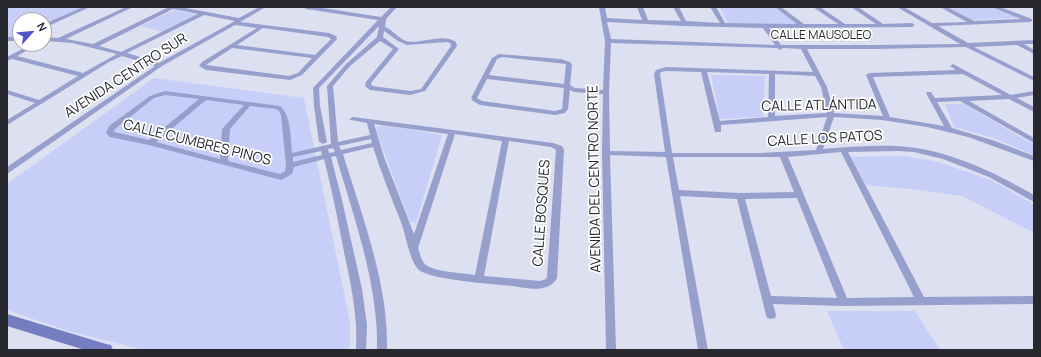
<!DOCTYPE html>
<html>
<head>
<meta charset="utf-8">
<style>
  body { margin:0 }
  #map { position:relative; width:1041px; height:357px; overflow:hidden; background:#dde0f0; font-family:Manrope,sans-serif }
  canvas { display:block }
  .frame { position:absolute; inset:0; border:8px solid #27282d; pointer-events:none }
  .north { position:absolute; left:12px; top:12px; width:40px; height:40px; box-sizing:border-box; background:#fff; border:1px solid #a9a9ab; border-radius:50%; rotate:63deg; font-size:11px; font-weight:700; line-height:16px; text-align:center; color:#27282d }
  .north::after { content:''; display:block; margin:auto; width:14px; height:18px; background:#5153ca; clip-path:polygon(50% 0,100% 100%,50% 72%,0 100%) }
</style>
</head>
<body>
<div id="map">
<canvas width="1041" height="357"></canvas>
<div class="frame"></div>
<div class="north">N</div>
</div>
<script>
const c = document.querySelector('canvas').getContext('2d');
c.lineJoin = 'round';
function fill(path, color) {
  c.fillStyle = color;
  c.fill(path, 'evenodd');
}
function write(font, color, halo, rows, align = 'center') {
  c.font = font + ' Manrope,sans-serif';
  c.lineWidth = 3.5;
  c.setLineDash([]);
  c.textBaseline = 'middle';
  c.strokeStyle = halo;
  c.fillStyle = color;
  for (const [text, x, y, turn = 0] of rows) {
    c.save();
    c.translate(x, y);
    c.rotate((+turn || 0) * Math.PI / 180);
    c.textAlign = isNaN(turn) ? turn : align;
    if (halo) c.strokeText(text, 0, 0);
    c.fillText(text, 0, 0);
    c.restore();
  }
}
const green = new Path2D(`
  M7 7H83L44 24V20H20V34L12 37H7Z
  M720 7H775L799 24 728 23Z
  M947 7H992L1020 18 973 20Z
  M174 10 197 15 163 32 141 26Z
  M711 75 765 76 763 117 720 119Z
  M154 78 304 98 350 322V345L349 350H145L68 331 7 310V184Z
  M945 104H964L1034 145V155L993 138 954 127Z
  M382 125 442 135 416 223 410 222 375 128Z
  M904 156 938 162 991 180 1033 204 1034 233 962 196 920 190 866 185 851 157Z
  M827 311H915L940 350H844Z`);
const street = new Path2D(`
  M83 7H90L44 28V24Z
  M126 7H133L66 39 93 44 169 7H180L239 18 259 7H266L240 22 329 33 336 36 337 39 302 75 290 80 206 70 199 66 202 62 257 28 235 25 162 66 7 174V167L155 66 122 56 109 62 7 125V120L35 103 7 94V90L39 100 78 76 12 59 7 61V57L32 44H39L17 56 83 73 117 54 72 43 44 41V37L58 38ZM173 9 198 14 121 52 99 46ZM204 15 235 21 159 63 127 53ZM263 28 328 37 331 39 315 55 237 45ZM232 48 312 58 298 73 289 76 206 65Z
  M303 7H316L381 17 391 7H397L386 19 385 27C393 30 398 38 406 41 419 45 443 32 456 42L457 46 425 91 410 95 370 90 365 86 366 82 393 49 380 41 350 66 333 86 338 142 370 135 367 123 351 120 349 119 353 117 553 143 562 146 564 150 557 278C548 294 527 288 512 286 494 284 431 280 419 270 410 262 406 236 402 225 392 199 381 173 373 147L343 154C362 216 389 285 387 350H377C379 286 354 218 336 156L331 157 342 200 362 289 367 325 366 350H356C358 316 351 285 344 252 338 221 332 190 324 159L294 167 292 174 281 180 149 145 110 137 106 133 109 126 150 96 165 91 280 106C291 114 291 140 292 153L331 144 327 86 346 64 377 37 379 26 319 88 320 106 327 142 323 144 319 142 314 106 313 88 378 20 306 9ZM384 31 398 41 407 45 447 42 450 43 451 46 421 89 410 91 372 86 371 83 399 49 383 37ZM165 95 199 99 149 140 114 132 115 129 154 98ZM206 100 244 105 222 129 220 159 156 142ZM250 106 276 109 279 111 281 115 286 165 285 171 280 174 228 161 230 129ZM374 124 448 134 414 234 384 157ZM455 134 502 141 475 275C463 273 435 272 426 265 421 261 420 253 418 248ZM371 139 372 143 341 150 339 146ZM509 141 551 147 556 150 547 277 546 279 540 281 484 276ZM333 148 335 152 329 153 328 149ZM321 151 322 155 293 162V157Z
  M599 7H605L607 18 642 20 637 7H643L648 20 681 21 673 7H679L686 21 720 23 710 7H716L725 23 797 24 775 7H781L804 24H838L813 7H820L845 24H876L851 7H858L883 24 912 23 915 25 912 27 769 28 781 45H874L960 44 897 7H904L932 23 967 22 940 7H947L974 21 1021 19 992 7H1000L1032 19V21L1030 22 938 26 968 43 1034 40V44H1024L1034 50V54L1017 45 974 47 1034 77V81L966 47 874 49H807L827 87 834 113 883 116 866 75 869 73 956 70 950 66 953 64 1011 95 1034 91V95L1017 98 1034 107V112L1009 99 969 101 1034 138V143L960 101 937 102 952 128 995 141 1034 156V161L968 137 927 127 882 120 834 117 823 149C848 147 872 145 897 146 947 149 992 171 1034 195V202L989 177 943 159 914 152 898 151 848 152 924 297 1034 296V304L844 306 773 304 776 315 775 318 771 319 767 318 766 315 737 199 680 196 708 350H698L666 157 610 155 616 350H606L602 153 603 94 574 92 570 90 568 109 565 113 555 115 480 105 473 101 471 98 492 58 499 54 561 59 570 62 572 65 570 85 575 88 603 90 605 41ZM607 22 685 26 763 28 775 45 611 39ZM611 43 777 48 780 50 783 48 801 49 813 72 666 67 656 70 654 74 665 152 610 151 609 92ZM502 57 566 64 564 84 489 75 497 59ZM666 71 701 72 715 132H721V125L827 117 816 150 760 153H672L660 74 661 72ZM707 72 769 74 768 117 720 121ZM775 74 815 76 821 87 827 113 775 116ZM963 74 1002 95 935 98 931 92H927L926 93 944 126 890 117 873 77ZM487 79 564 88 562 109 555 111 482 101 477 98ZM841 152 914 297 847 298 788 157ZM673 157H780L794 192 740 193 679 190ZM797 198 837 298 771 296 745 199Z
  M7 37H20V41H7Z`);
const secondary = new Path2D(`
  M7 314 106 344 111 345 113 350H85L7 326Z`);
const farStreetnames = [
  ["CALLE MAUSOLEO",821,36]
];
const streetNames = [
  ["AVENIDA CENTRO SUR",126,76,-33],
  ["CALLE ATLÁNTIDA",819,106,-1],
  ["CALLE LOS PATOS",825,139,-3],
  ["CALLE CUMBRES PINOS",197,143,14],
  ["AVENIDA DEL CENTRO NORTE",595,179,-91],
  ["CALLE BOSQUES",542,213,-86]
];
fill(green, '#c7cff9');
fill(street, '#979fcd');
fill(secondary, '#747dc0');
write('12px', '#27282d', '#fff', farStreetnames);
write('14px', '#27282d', '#fff', streetNames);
</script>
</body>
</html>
